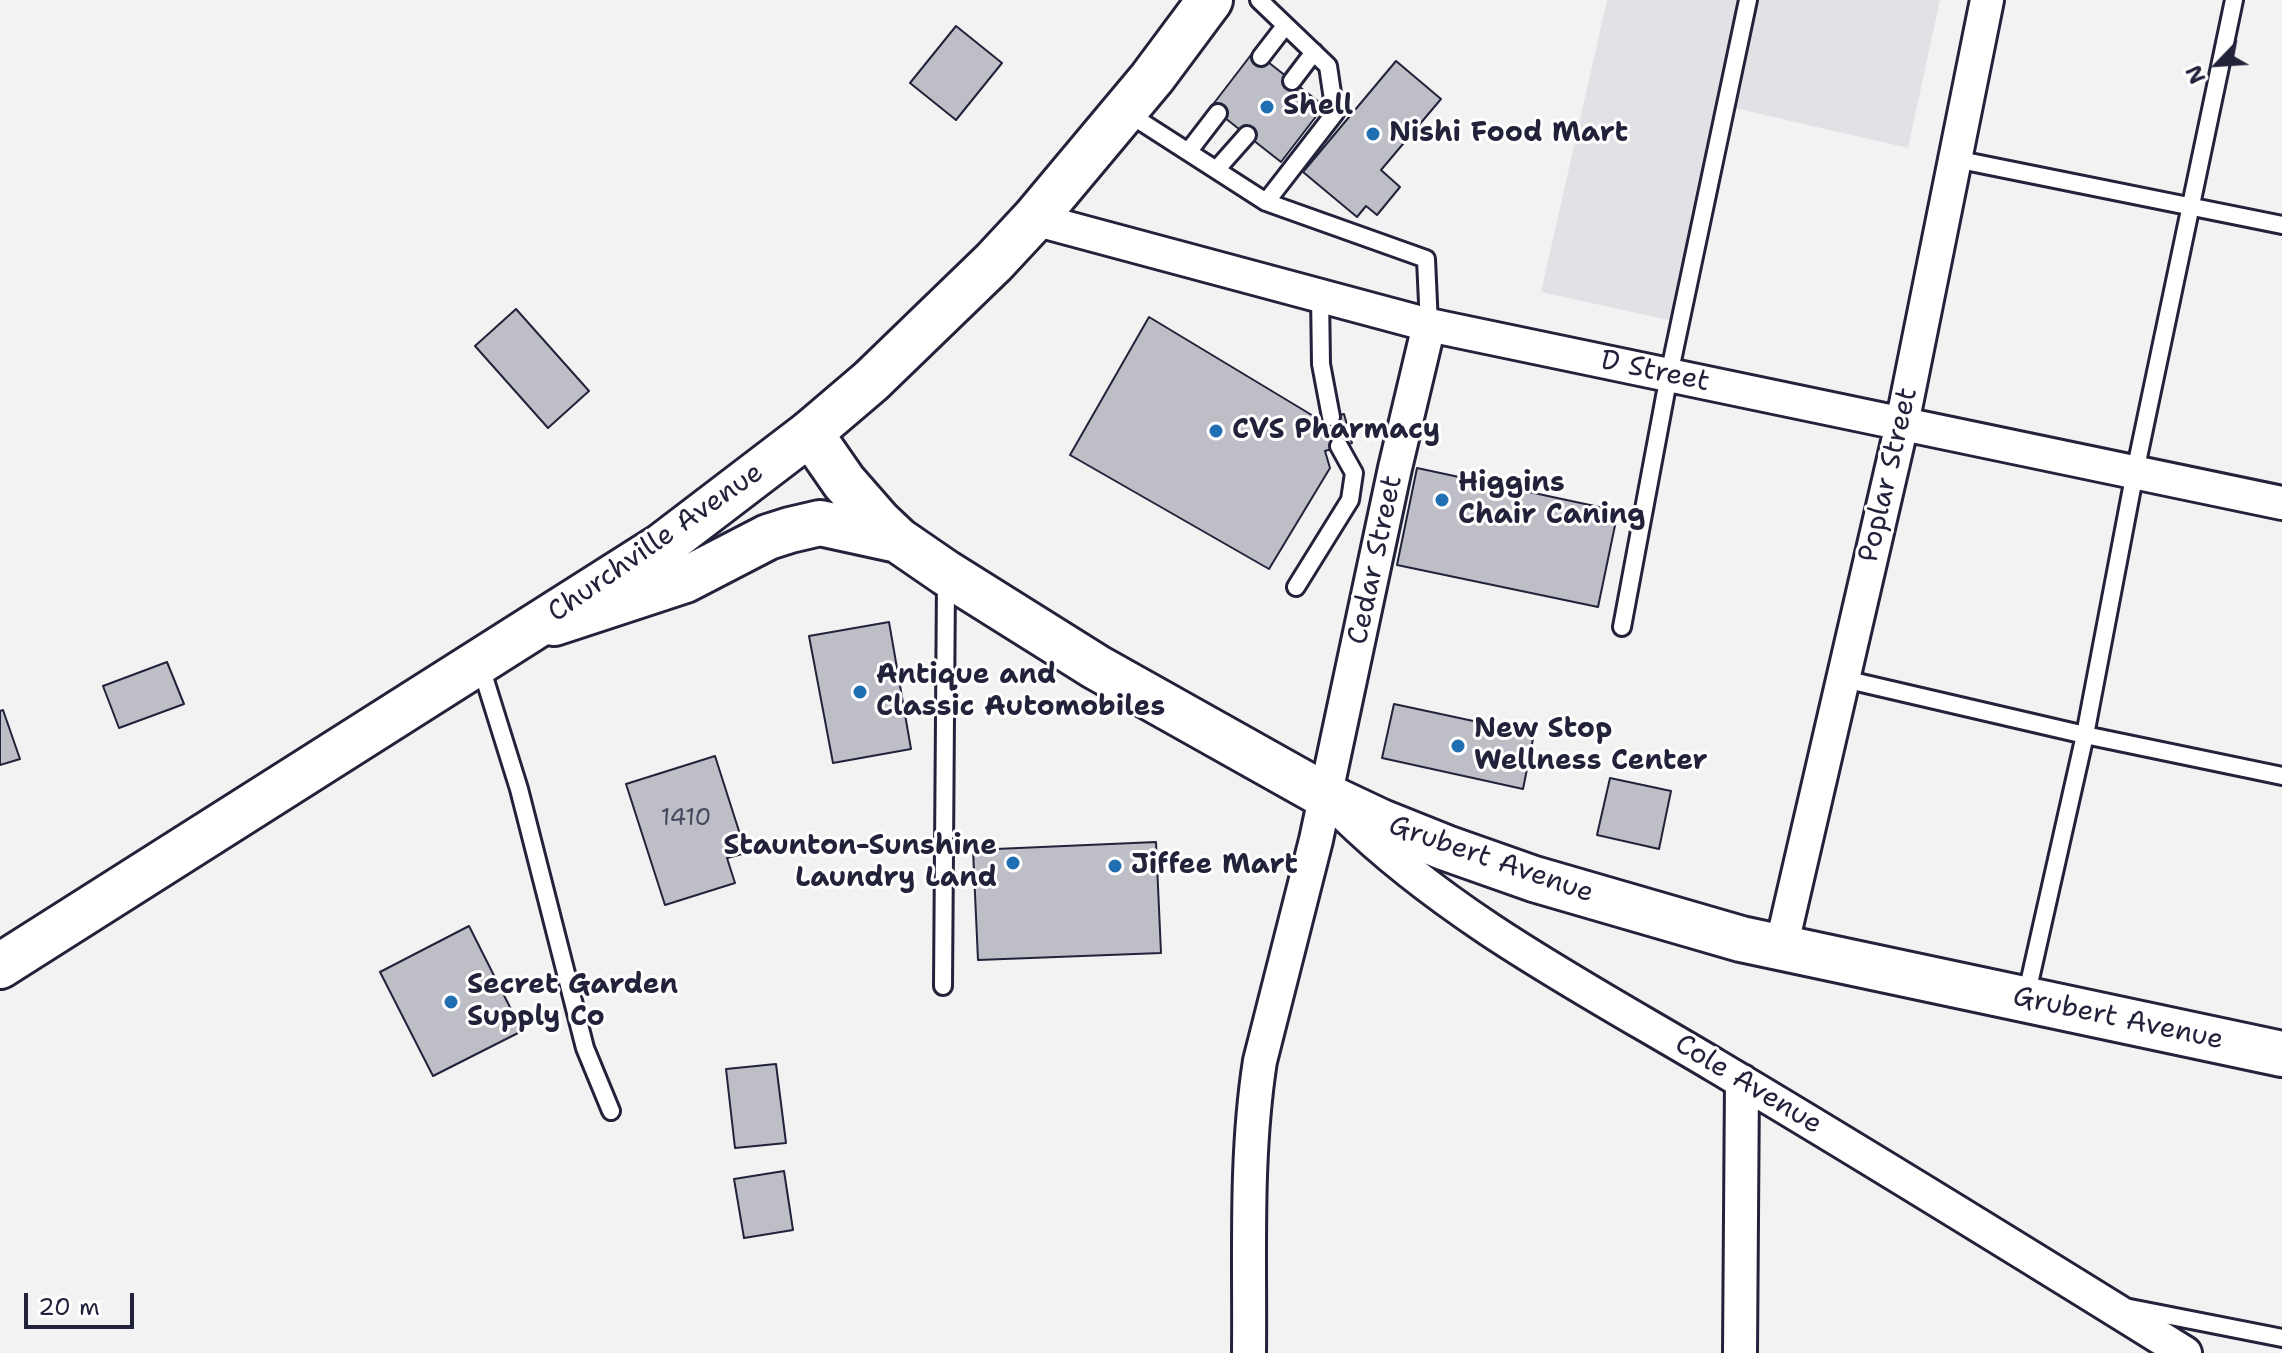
<!DOCTYPE html>
<html>
<head>
<meta charset="utf-8">
<style>
  body { margin:0 }
  #map { position:relative; width:2282px; height:1353px; overflow:hidden; background:#f2f2f3; font-family:"Shantell Sans",sans-serif }
  canvas { display:block }
  .north { position:absolute; left:2178px; top:24px; width:80px; height:80px; -webkit-text-stroke:6px #fff; paint-order:stroke; rotate:245deg; font-size:22px; font-weight:700; line-height:32px; text-align:center; color:#22223b }
  .north::after { content:''; display:block; margin:auto; width:28px; height:36px; background:#22223b; clip-path:polygon(50% 0,100% 100%,50% 72%,0 100%) }
  .scale { position:absolute; left:24px; top:1293px; width:110px; height:36px; box-sizing:border-box; border:4px solid #22223b; border-top:0; padding-left:10px; font-size:24px; line-height:28px; white-space:nowrap; color:#22223b; -webkit-text-stroke:6px #fff; paint-order:stroke }
</style>
</head>
<body>
<div id="map">
<canvas width="2282" height="1353"></canvas>
<div class="north">N</div>
<div class="scale">20 m</div>
</div>
<script>
const c = document.querySelector('canvas').getContext('2d');
c.lineJoin = 'round';
function fill(path, color) {
  c.fillStyle = color;
  c.fill(path, 'evenodd');
}
function trace(path, color, width, dash) {
  c.strokeStyle = color;
  c.lineWidth = width;
  c.lineCap = dash ? 'butt' : 'round';
  c.setLineDash(dash || []);
  c.stroke(path);
}
function write(font, color, halo, rows, align = 'center') {
  c.font = font + ' "Shantell Sans",sans-serif';
  c.lineWidth = 6;
  c.setLineDash([]);
  c.textBaseline = 'middle';
  c.strokeStyle = halo;
  c.fillStyle = color;
  for (const [text, x, y, turn = 0] of rows) {
    c.save();
    c.translate(x, y);
    c.rotate((+turn || 0) * Math.PI / 180);
    c.textAlign = isNaN(turn) ? turn : align;
    if (halo) c.strokeText(text, 0, 0);
    c.fillText(text, 0, 0);
    c.restore();
  }
}
const built = new Path2D(`
  M1607 0H1940L1908 148 1717 104 1673 321 1541 292Z`);
const building = new Path2D(`
  M956 26 1002 63 956 120 910 83Z
  M1254 51 1324 106 1281 162 1211 107Z
  M1396 61 1441 99 1381 170 1400 187 1377 215 1366 206 1357 217 1303 172Z
  M516 309 589 391 548 428 475 346Z
  M1149 317 1320 420 1344 414 1352 443 1325 451 1330 468 1269 569 1070 455Z
  M1417 468 1618 511 1598 607 1397 565Z
  M889 622 911 749 833 763 809 636Z
  M167 662 184 704 119 728 103 686Z
  M1394 704 1534 734 1523 789 1382 758Z
  M3 710 20 759 0 765V711Z
  M715 756 746 853 727 858 735 883 665 905 626 784Z
  M1610 778 1671 791 1659 849 1597 835Z
  M1156 842 1161 953 978 960 973 850Z
  M469 926 522 1031 433 1076 380 972Z
  M776 1064 786 1143 735 1148 726 1069Z
  M784 1171 793 1230 744 1238 734 1179Z`);
const lane = new Path2D(`
  M1261 57 1285 26
  M1292 81 1314 52
  M1126 112 1266 202 1335 113 1328 66 1259 0
  M1188 152 1218 113
  M1955 159 2282 225
  M1216 170 1247 135
  M1266 202 1426 259 1429 325
  M1320 295 1321 364 1331 417
  M1296 587 1350 500 1354 473 1339 446
  M1622 627 1669 375 1748 0
  M480 664 519 789 585 1048 611 1111
  M1844 679 2085 735 2282 776
  M943 986 946 580
  M2026 997 2085 735 2135 472 2234 0
  M2130 1308 2282 1338`);
const street = new Path2D(`
  M1034 219 1429 325 2282 503
  M1343 813C1451 919 1587 989 1716 1066 1874 1160 2029 1256 2185 1353
  M1781 948 1902 424 1987 0
  M1249 1353C1250 1256 1245 1157 1260 1061L1316 840 1395 468 1429 325
  M1740 1353 1742 1081`);
const secondary = new Path2D(`
  M810 433 844 482 879 522 898 540 946 573 1096 667 1326 796 1381 822 1446 848 1534 879 1741 939 2282 1054
  M554 623 685 580 768 537 790 530 820 523 898 540`);
const primary = new Path2D(`
  M0 966 662 546 810 433 871 381 994 262 1034 219 1152 78 1210 0`);
const markers = [
  [1267,107,8,"#1f6fb2"],
  [1373,134,8,"#1f6fb2"],
  [1216,431,8,"#1f6fb2"],
  [1442,500,8,"#1f6fb2"],
  [860,692,8,"#1f6fb2"],
  [1458,746,8,"#1f6fb2"],
  [1013,863,8,"#1f6fb2"],
  [1115,866,8,"#1f6fb2"],
  [451,1002,8,"#1f6fb2"]
];
const numberNames = [
  ["1410",686,819]
];
const poiNames = [
  ["Shell",1283,107],
  ["Nishi Food Mart",1389,134],
  ["CVS Pharmacy",1232,431],
  ["Higgins",1458,484],
  ["Chair Caning",1458,516],
  ["Antique and",876,676],
  ["Classic Automobiles",876,708],
  ["New Stop",1474,730],
  ["Wellness Center",1474,762],
  ["Staunton-Sunshine",997,847,"right"],
  ["Laundry Land",997,879,"right"],
  ["Jiffee Mart",1131,866],
  ["Secret Garden",467,986],
  ["Supply Co",467,1018]
];
const streetNames = [
  ["D Street",1655,372,12],
  ["Poplar Street",1889,475,-77],
  ["Churchville Avenue",656,543,-35],
  ["Cedar Street",1376,560,-78],
  ["Grubert Avenue",1491,860,19],
  ["Grubert Avenue",2118,1019,12],
  ["Cole Avenue",1748,1085,31]
];
fill(built, '#e2e2e6');
fill(building, '#bebec6');
trace(building, '#22223b', 2);
trace(lane, '#22223b', 22);
trace(street, '#22223b', 38);
trace(secondary, '#22223b', 50);
trace(primary, '#22223b', 50);
trace(lane, '#fff', 16);
trace(street, '#fff', 32);
trace(secondary, '#fff', 44);
trace(primary, '#fff', 44);
for (const [x, y, r, color] of markers) {
  const dot = new Path2D();
  dot.arc(x, y, r, 0, 2 * Math.PI);
  c.fillStyle = color;
  c.fill(dot);
  trace(dot, '#fff', 3);
}
write('24px', '#49495e', null, numberNames);
write('bold 28px', '#22223b', '#fff', poiNames, 'left');
write('28px', '#22223b', '#fff', streetNames);
</script>
</body>
</html>
